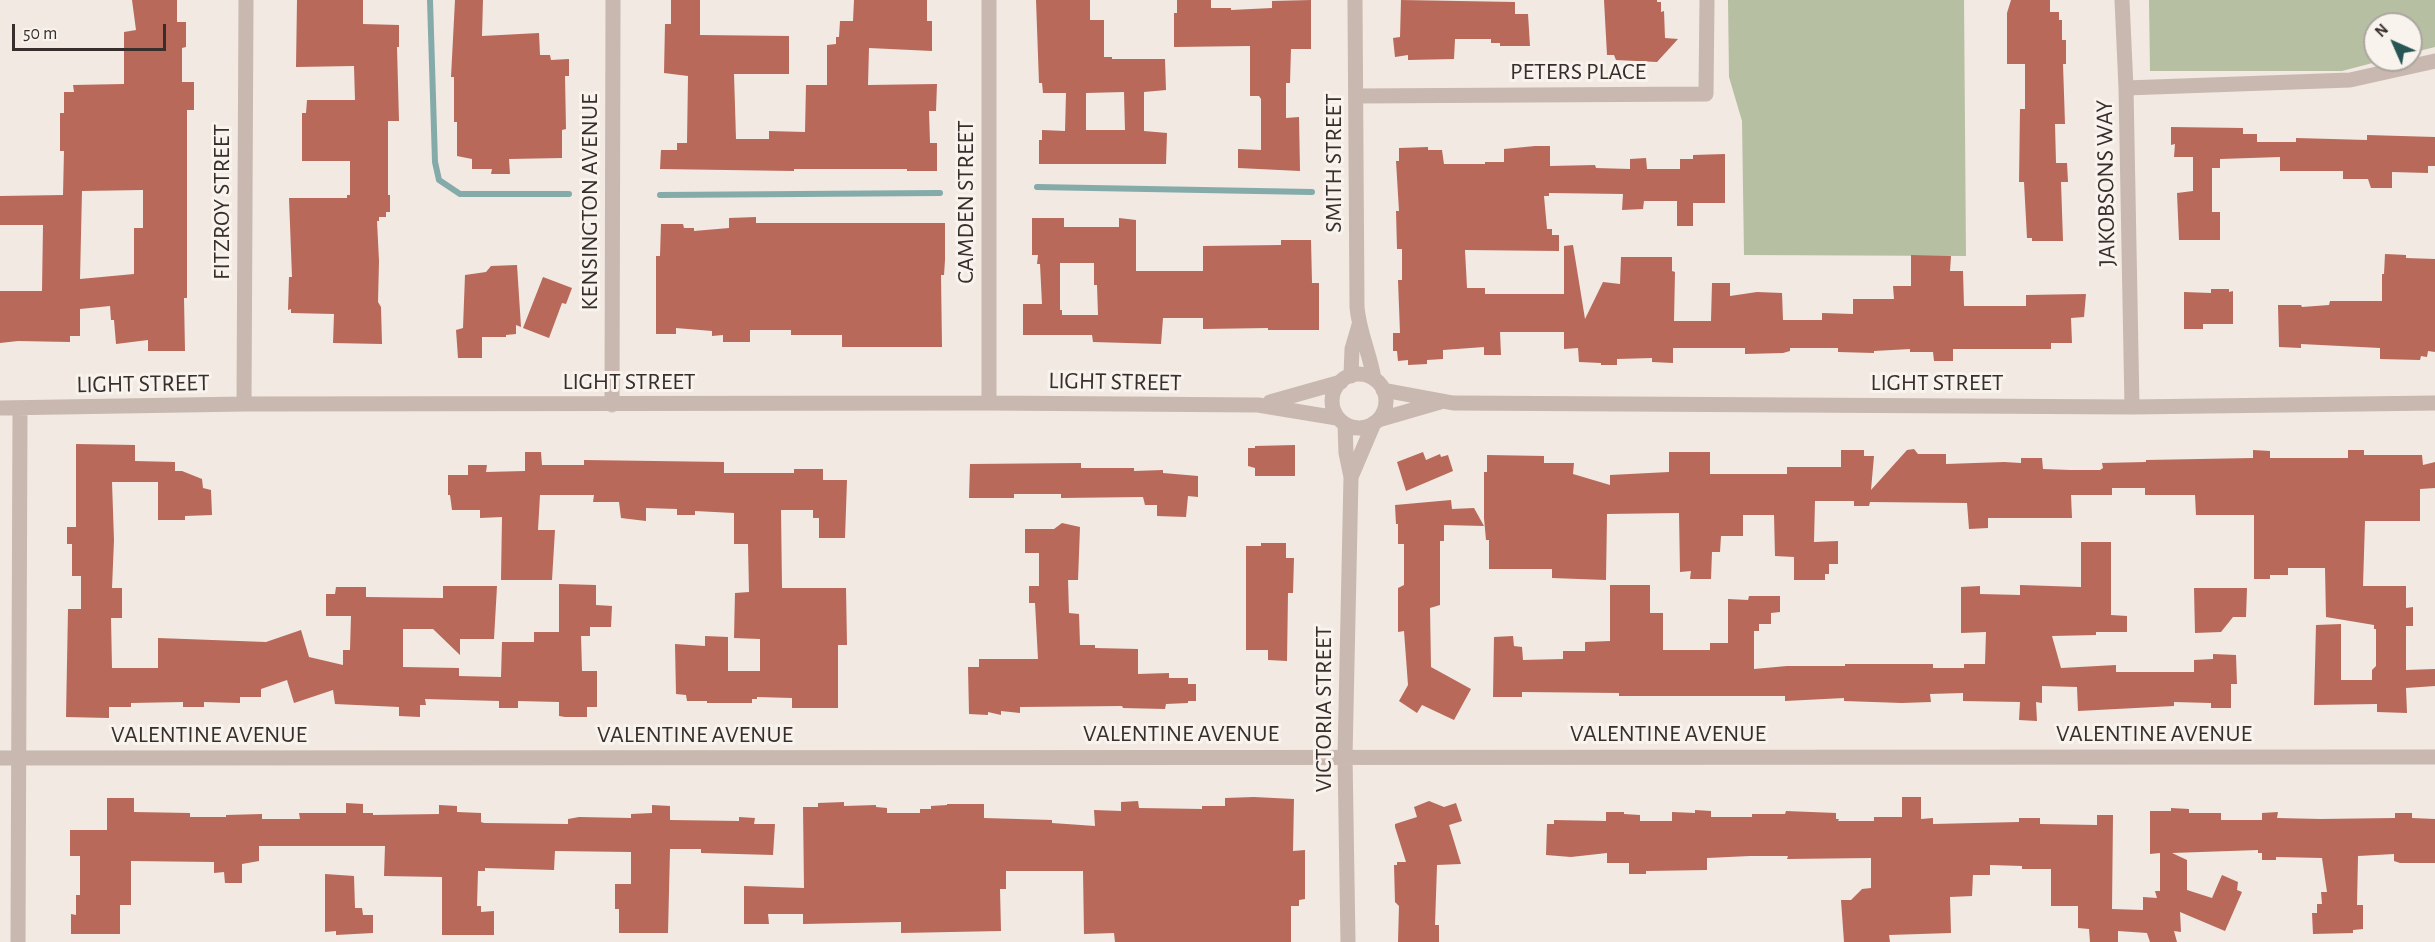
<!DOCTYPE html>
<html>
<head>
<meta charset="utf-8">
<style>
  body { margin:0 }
  #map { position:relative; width:2435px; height:942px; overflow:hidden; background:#f1e9e2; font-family:"Alegreya Sans",sans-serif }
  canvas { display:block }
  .north { position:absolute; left:2363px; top:12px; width:60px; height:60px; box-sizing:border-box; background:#f9f3ee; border:2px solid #aca5a0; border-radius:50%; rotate:315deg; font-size:16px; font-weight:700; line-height:24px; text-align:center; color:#382f2c }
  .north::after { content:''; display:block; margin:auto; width:21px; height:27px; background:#265554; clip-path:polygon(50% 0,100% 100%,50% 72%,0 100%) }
  .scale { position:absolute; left:12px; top:24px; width:154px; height:27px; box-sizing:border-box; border:3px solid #382f2c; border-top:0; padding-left:8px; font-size:18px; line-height:21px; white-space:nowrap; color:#382f2c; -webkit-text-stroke:4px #f9f3ee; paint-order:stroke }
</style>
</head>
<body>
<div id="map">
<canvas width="2435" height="942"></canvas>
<div class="north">N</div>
<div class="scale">50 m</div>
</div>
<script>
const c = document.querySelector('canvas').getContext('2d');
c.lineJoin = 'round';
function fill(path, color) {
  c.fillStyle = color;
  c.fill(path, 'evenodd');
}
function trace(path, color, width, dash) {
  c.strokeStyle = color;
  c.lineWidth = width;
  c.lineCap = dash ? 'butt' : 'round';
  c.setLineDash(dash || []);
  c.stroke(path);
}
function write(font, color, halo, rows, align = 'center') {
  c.font = font + ' "Alegreya Sans",sans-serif';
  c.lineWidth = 6;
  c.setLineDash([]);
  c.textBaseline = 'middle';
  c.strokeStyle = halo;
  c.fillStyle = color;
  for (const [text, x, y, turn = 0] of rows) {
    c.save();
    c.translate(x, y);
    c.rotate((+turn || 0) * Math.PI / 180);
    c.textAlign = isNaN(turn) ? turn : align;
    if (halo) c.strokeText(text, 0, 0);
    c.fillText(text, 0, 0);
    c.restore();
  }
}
const green = new Path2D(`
  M1728 0H1964L1966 256 1744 255 1742 121 1729 77Z
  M2149 0H2435V47L2411 53V24H2375V60H2384L2342 71H2150Z`);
const stream = new Path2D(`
  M430 0 435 162 439 180 460 194H569
  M1037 187 1312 192
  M660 195 940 193`);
const building = new Path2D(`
  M132 0H177V22H186V47L182 48V82H194V110H187V298H184L185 351H148V340L116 344 114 320H111L110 306 80 309V336H70V342L18 341 0 343V291H42L43 225H0V196L63 195 64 151H60V113H64V92H74L73 85 124 84V32L136 30ZM143 190V228H134V274L80 279 82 191Z
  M297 0H363V24L399 25V47H397L399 121H388V195H390V212H386V217H379V221H377L379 261 378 302 381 307 382 344 333 343 334 314 291 313V309L288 310 289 277H292L289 198H347V195H350V161H302V113H306L307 100H355L354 66 296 67Z
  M455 0H483L482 36 539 33 540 55H550L551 60 569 59V76H565L566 129 562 130V158L509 159 510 174H491L492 169H472V159L457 156V122H454V77H451Z
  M671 0H700V35L789 36V74H734L736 139H769V131L805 132 806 85H827V45L836 44V37H839L840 21H853L854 0H927V21H932V51L869 48 868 85 937 84 936 111H929L930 143H937V171H907V169H794V171L660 169 661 150H677V143H687L688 76 664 73 665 24H671Z
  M1036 0H1090V20H1104V57H1112V59H1165L1166 90 1144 92V131L1167 133 1166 164H1039V140H1042V130L1065 131 1066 93H1043L1042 83H1039ZM1124 92 1125 130H1086V93Z
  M1177 0H1211V8H1231V10L1272 8V1L1311 0V49H1291L1290 83H1286V118L1299 117 1300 171 1238 168V149L1261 150V99L1259 96H1250V46L1174 47V13H1177Z
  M1401 0 1515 2V14H1528L1530 46H1500V43H1491V39H1455L1454 59 1408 60V55L1395 57 1393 38 1400 37Z
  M1604 0H1657V2H1661V12L1664 11 1665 38 1678 39 1657 62 1616 60 1614 55H1607Z
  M2011 0H2050V12H2059V20H2062V40H2066V64H2063L2065 124H2055L2056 163H2067L2068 182H2061L2063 241H2032V238H2027L2024 182H2019L2020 109H2025V64H2007V13Z
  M2171 127 2243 128V134H2257V142H2296V138L2367 140V135L2435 137V166H2428V173L2392 172V188H2371L2368 179H2343V171H2280V157L2220 159V168H2212V212H2220V240H2179L2177 193 2193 191V157H2174L2175 144 2171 145Z
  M1535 146H1550V166L1595 165 1596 168 1630 169V159L1646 158 1647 169H1680V159H1693V155L1725 154V203H1693V226H1677V201H1644L1643 209 1622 210 1623 194 1549 193V196H1544L1547 229H1552V235H1559V251L1465 250 1467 288H1485V294H1564V246L1573 245 1585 319 1603 282 1620 284 1621 257H1672V271L1675 272 1674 321H1711L1712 283H1730V296L1757 292 1782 293 1783 320H1822V313L1853 314V299H1894L1893 286H1911V255L1951 256 1950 271H1963L1964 306H2026V295L2086 294 2084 317 2071 318 2072 343H2051V349H1953V361H1934L1933 352H1910V349L1874 351V353L1838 352V348H1790V351L1783 353 1745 354V348H1673V363L1652 362V358L1617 359V365H1601V363L1579 362 1578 348 1564 349V332H1500L1501 355H1484V347L1443 350V359L1427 360V364L1408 365V360L1398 361 1397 351H1393V333H1400L1398 280H1402V249H1397L1396 211H1399L1396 161H1399V148L1428 147V150H1442L1444 164H1485V162H1504V149Z
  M756 217V223H945V260L944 275H941L942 347H842V335H791V330H750V342H723V335L712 336V331L676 328V334H656V256H660L661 224H683L684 228H694V231L729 228V218Z
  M1032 218H1064V227H1119V218L1136 220V271H1203V246L1281 245V240H1311L1312 283H1319V330H1268V328L1203 329V318H1163L1161 344 1093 342 1092 335H1023V304H1042L1040 264H1037L1038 255H1032ZM1060 263H1094V285H1097L1098 315H1062V310H1060Z
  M2385 254 2406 255V258L2435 259V352L2428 351 2427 357 2421 356 2420 360 2380 359V348L2301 344V348L2279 347 2278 305H2301L2302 307 2329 305 2330 301H2382V274H2384Z
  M517 265 521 327 516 325V334L506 335V337H482V358H458L456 330 463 328 465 275 486 272 491 266Z
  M543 277 572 288 566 304 562 303 549 338 523 328Z
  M2211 289H2229V292L2233 291V324H2203V329H2184V292L2211 293Z
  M76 444 135 445V461L175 462V471H182L202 479 203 488 211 490 212 515 185 516V520H158V482H112L114 540 112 588H122V618H111L112 668H158V638L266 642 301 630 309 657 343 665V650H350L351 616H326V594H335L336 587H366V597L443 598V586H497L494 639H460V655L433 629H403V667L459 668V676L501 677 502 642H534V632H559V584L596 585V605L612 606 611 627H590V636H581L582 671H597V707H587V717H565L559 716V702L518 701V708H499V701L425 699 426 705H420V717L399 716V707L335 704 333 690 294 703 287 680 261 689V697H240V703L204 702V707H183V702L131 703V707H109V718L66 717 68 609H81V576H72V544H67V527H76Z
  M1295 445V476H1255V468L1248 466V448H1255V446Z
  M1914 449 1918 454H1946V464L2004 462 2021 463V458H2042L2043 469 2070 470H2100L2103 468 2102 463 2146 462V460L2253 458V450L2270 451V458H2348V450H2364V455H2422L2423 465 2435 462V488L2420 489V521H2365L2363 586H2406V608L2413 607V626H2406V670L2435 669V686L2406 688 2407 713 2377 712V704L2314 705 2316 625 2341 624V680H2372V670L2376 666V629H2374V625L2326 617 2325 568H2288V575H2270V579H2254V515H2196L2195 495H2145V488H2112V495H2071L2072 518H1988V528L1969 529 1967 503 1870 502 1869 506H1854V501H1815L1814 542 1838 541V564H1829V574H1825V580H1794V557L1775 556 1774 515H1743V536H1721L1720 552H1712L1711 579H1690L1691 571 1680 572 1679 513 1607 514 1606 580 1552 578V569H1489V540H1486L1484 518V472H1487V455L1544 456V463H1574L1573 474 1610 485V475L1669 472V452H1710V474H1787V467H1841V450H1864V456H1874L1871 490 1907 450Z
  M525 452H541L542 465H584V460L724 462V473H794V469H823V480H847L845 538H819V518H813V510H781L782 588H846L847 645H838V708H792V698L757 697V699H752V703H707V701H687L686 695 676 694 675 644 705 646V636L728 637V671H760V639L734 638 735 593 749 592 748 544H734V513L695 511V515H677V509L646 508V521L621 518 619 502H593L594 495H540L538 530H555L552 580H501L502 517 480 518V510H452L450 495H448V475H468V465H487L486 472 525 471Z
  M1423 452 1426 460 1440 454 1441 457 1448 455 1453 471 1406 491 1397 462Z
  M1081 463V468H1134V471L1163 470V473L1198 476V497L1188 496 1186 517 1157 516V505H1145L1143 497 1061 498V494H1014V498H969L970 464Z
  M1451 500 1452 509 1474 508 1484 526 1444 525V541H1440V605L1430 608 1431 667 1471 689 1454 720 1422 705 1417 713 1399 701 1408 685 1404 631 1398 632V588L1404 585V544H1398V524H1396L1395 505Z
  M1062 523 1080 527 1078 580H1068L1069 613 1079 614 1080 645H1095V648L1138 649V674L1169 673V678H1188V684H1196V701H1188V703L1166 704 1165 709 1123 708 1122 706 1020 707V713L1001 711V715L988 712V715L969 714 968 667H979V659H1038L1035 603H1029V586H1039V553H1025V529H1054Z
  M2081 542H2111V615L2127 616V632H2096V635L2052 636 2061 668 2116 665V672H2194V660L2213 659V654L2236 655 2237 684H2231V708H2211V703L2174 702V706L2078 711 2077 687 2042 686V703L2036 702 2037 721 2019 720 2020 702 1963 701V693L1930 694 1931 702 1902 703 1844 701V698L1785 701V696H1619V693L1522 692V697H1493L1494 637 1513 636 1514 646 1522 647 1523 660 1563 659V651H1585V642L1610 641V585H1650V613H1663V650H1710V643H1728V599L1748 600 1749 596H1780V612L1771 613V624H1759V631H1754V669L1787 666H1845V664H1933V668H1964V664H1985L1986 632 1961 633V587L1980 586V594L2020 595V585L2081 587Z
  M1261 543H1286V558H1294L1293 593H1288L1287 661 1268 660V650H1246V546H1261Z
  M2194 588H2247L2246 617H2233L2221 632 2195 633Z
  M1254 797 1294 799 1293 851 1305 850V899L1299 900V906H1291V942H1115L1114 933 1084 934 1083 871H1006V889H1000L1001 931 901 933V922L803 924V914H768L769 924H744V886L804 888 803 807H818V803L844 802V806L876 805V807L887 808V813H920V809H931V806L947 805V804H984V818L1052 820V823L1095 826 1094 810 1121 811V802L1138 801 1139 808 1202 809V806H1225V798Z
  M1902 797H1921V819L1933 818V824L2019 822V818H2040V824L2097 825V815H2113L2112 909 2143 910V897L2157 898 2155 891H2160V853L2150 854V811H2171V808L2189 809V813H2221V820H2262V813L2278 812 2277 818 2320 819 2395 818V813H2412V818L2435 819V863H2400L2394 861V854L2358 856 2357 905H2363V929L2353 930V933L2313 934 2312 913H2317V904H2322L2321 892H2327L2322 858 2276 857V860H2262V853H2258V850L2172 853 2187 860V890L2212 898 2222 875 2238 882 2237 890 2242 892 2225 931 2180 912 2181 932 2174 931 2177 942H2150L2147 933 2118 931V942H2090L2089 929 2078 928V906H2051V869H2022V866L1990 865V875H1973L1972 896 1950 897 1951 933 1889 935 1890 942H1844L1841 900H1851L1862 889 1871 888V858L1787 859 1788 856H1750L1707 858V870L1646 871V874H1629V863H1607V853L1571 857 1546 855 1547 824H1554V820L1606 821V812H1624V814L1640 815V821H1672V812L1695 813V810L1711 811V817H1752V814H1785L1786 811 1836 813V819H1839L1838 821H1874V817H1902Z
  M107 798H134V812L190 813V817H226V815L262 814V819H300L299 813H346V803L363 804V813H373V815L439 814V805L457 806V812L481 813V822L484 823 568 824V819L579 817 631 818V814L652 813V805L670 806V820L739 821V817L755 818 754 824H775L773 855 701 853V849H670L668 933H619V909H615V884H631V852L555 851 554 870 485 868V871H478L477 906H481V912L494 911V935H442V877L384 876 385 846H259V861L242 864V883H225L224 872 214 873V862L131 861V905H120V934H71V914L76 915V895H80V856H70V830H107Z
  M1429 801 1444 807 1456 803 1462 821 1449 825 1461 864 1437 865 1435 925H1439V942H1398L1399 906 1395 902 1394 865H1397V862H1406L1395 827V824L1417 817 1414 807Z
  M325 874 354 876 355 908H362L363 915H373V933L336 935V931L325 932Z`);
const minor = new Path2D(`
  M1355 0 1357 307C1359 332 1370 354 1374 379
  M2122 0 2126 88 2132 407
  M2126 88 2350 80 2435 61
  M1356 96 1706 94 1707 0
  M1332 401a27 27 0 1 1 54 0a27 27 0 1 1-54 0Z
  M1351 376 1352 349 1359 325
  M1383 390 1453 403 2132 407 2435 403
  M1270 402 1341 382
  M989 403V0
  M244 404 246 0
  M612 405 613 0
  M0 408 244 404 989 403 1258 405 1337 418
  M1378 420 1440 402
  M1345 424 1346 453 1351 477 1345 756 1348 942
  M1351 477 1374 423
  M0 758 2435 757
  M18 942 20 409`);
const streetNames = [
  ["PETERS PLACE",1578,72],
  ["SMITH STREET",1334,163,-90],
  ["JAKOBSONS WAY",2106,183,-91],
  ["FITZROY STREET",222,202,-90],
  ["KENSINGTON AVENUE",590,202,-90],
  ["CAMDEN STREET",966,202,-90],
  ["LIGHT STREET",629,382],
  ["LIGHT STREET",1115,382,1],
  ["LIGHT STREET",1937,383],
  ["LIGHT STREET",143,384,-1],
  ["VICTORIA STREET",1324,709,-90],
  ["VALENTINE AVENUE",1181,734],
  ["VALENTINE AVENUE",1668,734],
  ["VALENTINE AVENUE",2154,734],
  ["VALENTINE AVENUE",209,735],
  ["VALENTINE AVENUE",695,735]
];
fill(green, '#b7bfa3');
trace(stream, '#84aba9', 6);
fill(building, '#b86959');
trace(minor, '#c8b8af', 15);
write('24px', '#382f2c', '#f9f3ee', streetNames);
</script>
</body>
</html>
